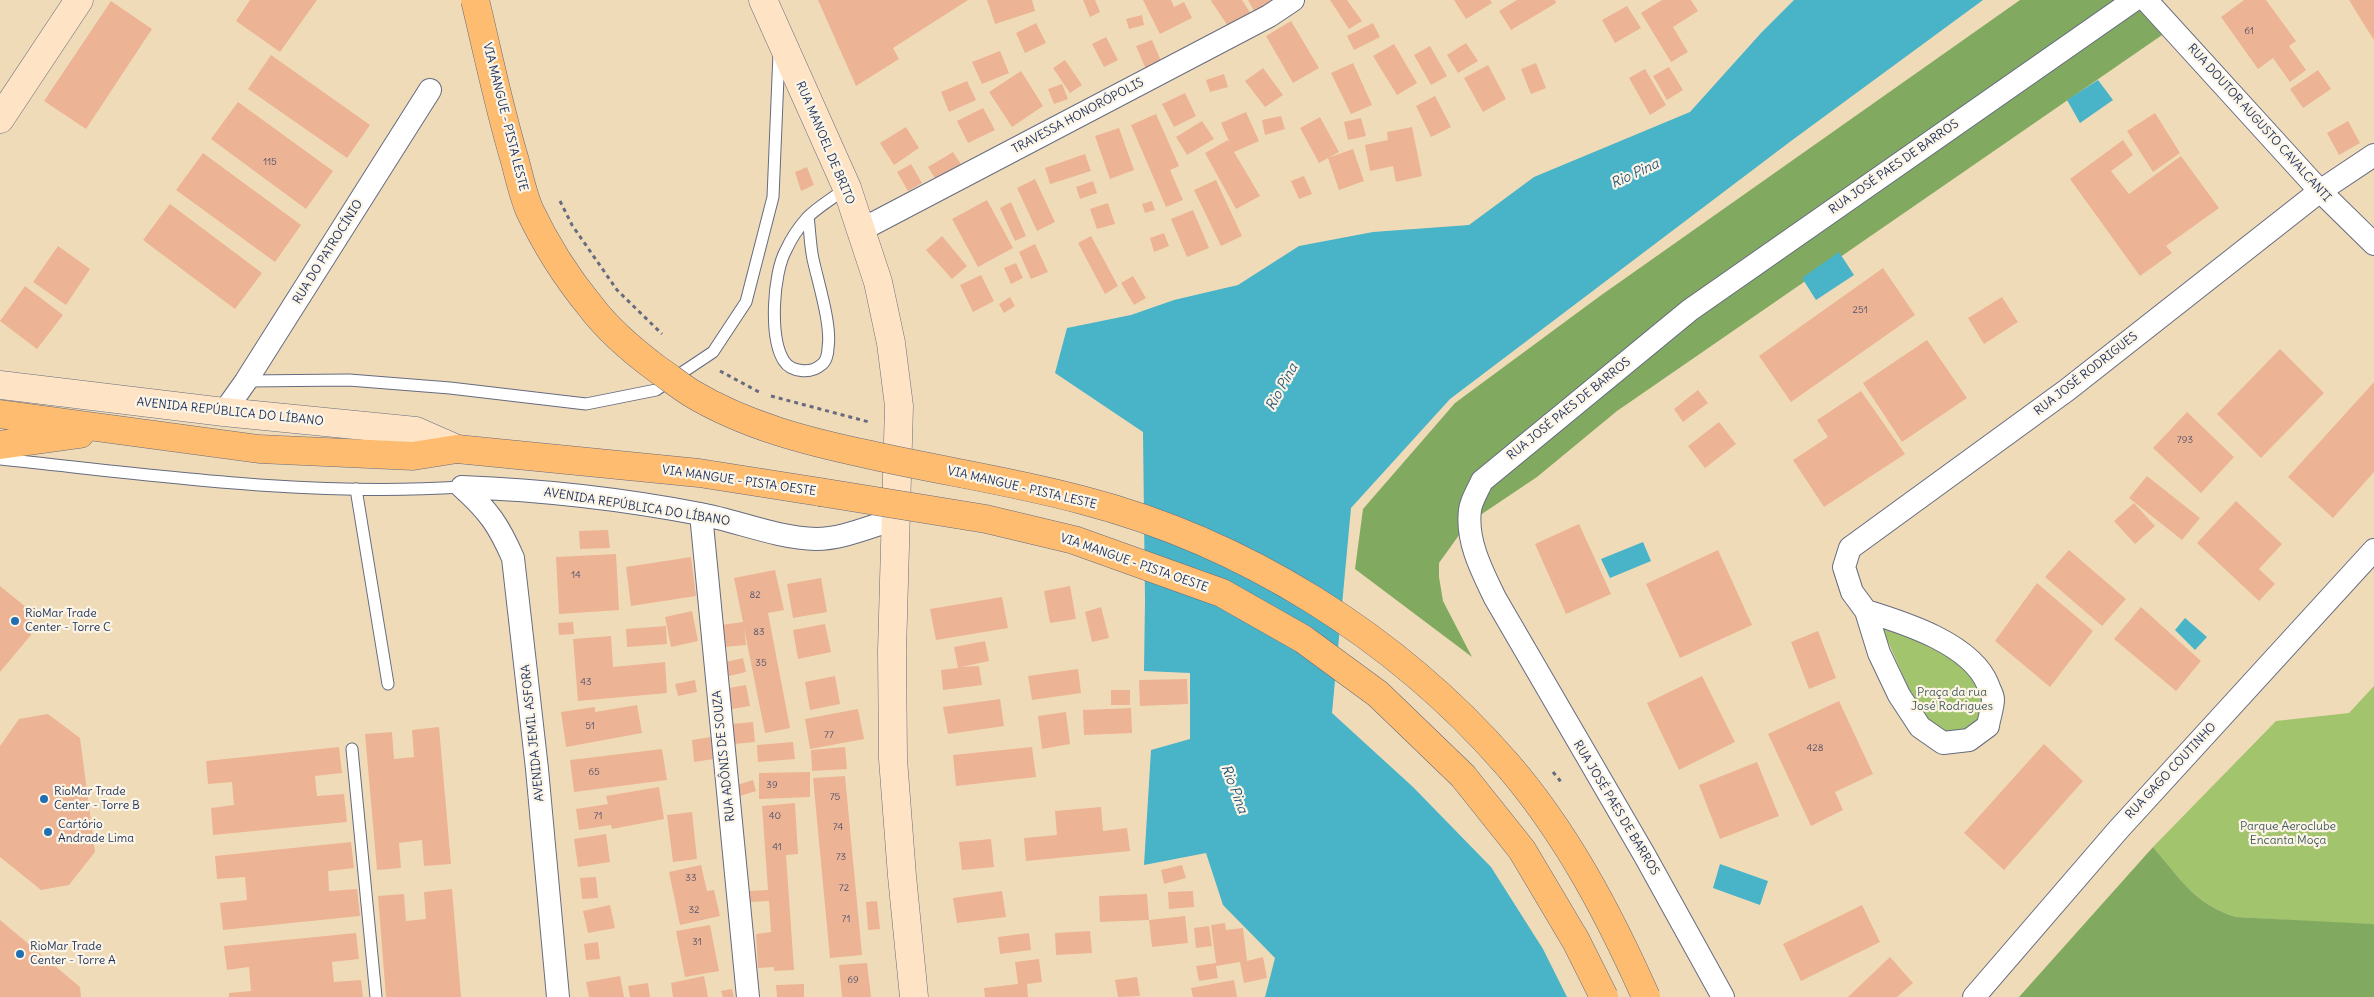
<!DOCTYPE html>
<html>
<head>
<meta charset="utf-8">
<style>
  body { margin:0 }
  canvas { display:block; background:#f0dbb9 }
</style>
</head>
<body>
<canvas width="2374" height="997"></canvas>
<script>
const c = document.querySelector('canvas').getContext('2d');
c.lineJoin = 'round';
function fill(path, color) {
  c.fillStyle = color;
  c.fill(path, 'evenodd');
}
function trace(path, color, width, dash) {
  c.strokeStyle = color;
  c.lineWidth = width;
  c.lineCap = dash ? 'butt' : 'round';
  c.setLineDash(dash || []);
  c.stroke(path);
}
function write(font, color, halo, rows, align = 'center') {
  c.font = font + ' Delius,sans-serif';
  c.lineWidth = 4.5;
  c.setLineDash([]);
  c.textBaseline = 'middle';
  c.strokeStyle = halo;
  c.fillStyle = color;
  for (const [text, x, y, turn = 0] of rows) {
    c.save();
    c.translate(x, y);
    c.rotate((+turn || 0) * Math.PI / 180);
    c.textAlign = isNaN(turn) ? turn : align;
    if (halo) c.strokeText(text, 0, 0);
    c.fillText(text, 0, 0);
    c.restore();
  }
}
const green = new Path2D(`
  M1878 619 1966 667 1989 699 1972 730 1944 735 1922 718Z
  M2374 686V925L2236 917C2194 904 2181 879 2153 847L2276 721 2349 713Z`);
const forest = new Path2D(`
  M2020 0H2141L2165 33 1617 411 1537 477 1467 524 1439 563V577L1443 601 1472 657 1355 569 1363 509 1455 403 1600 296Z
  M2153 847C2181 879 2194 904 2236 917L2372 924 2374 925V997H2019Z`);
const water = new Path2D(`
  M1794 0H1983L1791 141 1450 399 1351 508 1332 713 1413 787 1491 867 1543 949 1567 997H1265L1275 958 1223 905 1206 853 1144 865 1151 750 1190 739V673L1144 671 1145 601 1143 432 1055 373 1067 328 1131 315 1174 300 1238 285 1299 246 1373 232 1469 225 1534 177 1690 112 1761 33Z
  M2098 80 2113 100 2080 123 2067 100Z
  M1839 252 1854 275 1816 300 1802 278Z
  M1643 542 1651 561 1610 578 1601 559Z
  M2185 618 2207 637 2195 650 2175 630Z
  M1720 864 1768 881 1760 905 1713 888Z`);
const building = new Path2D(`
  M250 0H317L280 52 236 21Z
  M818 0H968L893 48 899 59 856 86Z
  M987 0H1032L1035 11 995 24Z
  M1083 0H1095L1100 12 1090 17Z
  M1143 0H1171L1174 7 1184 2 1192 18 1160 34Z
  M1212 0H1242L1251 14 1230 29 1211 1Z
  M1248 0H1275L1254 11Z
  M1330 0H1347L1362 21 1349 29Z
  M1454 0H1490L1492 3 1466 19Z
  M1517 0H1555L1556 3 1511 30 1499 11Z
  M1662 0H1691L1698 11 1673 27 1688 52 1671 62 1641 13Z
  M2244 0H2266L2296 41 2289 46 2306 70 2290 82 2273 58 2258 69 2221 17Z
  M2349 0H2374V40L2365 26Z
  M111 1 152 29 86 129 44 101Z
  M1627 6 1641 28 1615 43 1602 20Z
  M1142 15 1144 25 1129 29 1126 19Z
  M1291 21 1319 68 1293 83 1266 36Z
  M1036 23 1046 43 1025 53 1016 33Z
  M1373 23 1380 37 1354 50 1347 36Z
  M1106 37 1118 60 1104 67 1092 44Z
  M1152 40 1164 68 1148 74 1136 46Z
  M1466 43 1478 61 1458 73 1447 55Z
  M1394 44 1417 83 1397 95 1373 56Z
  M1430 46 1447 76 1431 85 1414 55Z
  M1000 51 1009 73 982 84 972 62Z
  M271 55 370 125 347 158 248 89Z
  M1065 60 1082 85 1070 93 1053 68Z
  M1353 63 1372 105 1351 114 1331 73Z
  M1536 63 1546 88 1531 94 1521 69Z
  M1488 65 1506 99 1483 112 1464 78Z
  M1669 67 1683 90 1667 100 1653 76Z
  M1263 68 1283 95 1265 107 1245 81Z
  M1645 69 1666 105 1650 115 1629 78Z
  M2318 70 2331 89 2303 108 2290 89Z
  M1021 71 1043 106 1012 127 989 92Z
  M1224 74 1228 87 1210 92 1206 80Z
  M967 81 976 100 949 112 941 92Z
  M1062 84 1068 99 1054 104 1048 89Z
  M1185 93 1196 116 1174 127 1162 104Z
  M1435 96 1451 127 1431 137 1416 106Z
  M238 102 333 171 306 209 211 139Z
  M983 108 995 130 968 143 957 121Z
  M1246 112 1259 141 1234 152 1260 196 1236 209 1205 153 1228 140 1232 148 1221 123Z
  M2155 113 2180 153 2153 172 2127 131Z
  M1156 114 1179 166 1170 170 1183 200 1166 207 1131 125Z
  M1281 116 1285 129 1265 135 1262 120Z
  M1320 117 1339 152 1319 163 1300 128Z
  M1361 118 1366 136 1348 140 1344 122Z
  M1202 121 1214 139 1187 155 1176 137Z
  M2348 121 2360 143 2339 155 2327 133Z
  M906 127 919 148 894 165 880 143Z
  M1412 127 1422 176 1396 182 1393 166 1370 171 1365 145 1388 140 1387 132Z
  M1119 128 1134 170 1110 179 1095 136Z
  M2123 140 2133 155 2111 171 2129 194 2181 156 2219 208 2166 246 2172 253 2140 276 2070 179Z
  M1353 149 1364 181 1339 190 1328 158Z
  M953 152 964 169 939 185 928 167Z
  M203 153 301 225 275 262 176 190Z
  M1085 154 1091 171 1050 184 1045 168Z
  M911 164 922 183 908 191 897 172Z
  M807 167 814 185 801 191 795 172Z
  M1304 176 1312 194 1299 199 1291 181Z
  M1035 179 1055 222 1037 231 1017 188Z
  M1216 180 1242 236 1221 246 1194 190Z
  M1093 181 1097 193 1080 199 1076 187Z
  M987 200 1013 248 978 267 952 219Z
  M1152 201 1155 210 1145 213 1142 204Z
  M1011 202 1026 236 1015 241 1000 208Z
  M1108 203 1115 224 1097 229 1090 209Z
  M170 204 262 273 235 309 143 240Z
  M1193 210 1209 248 1187 257 1171 219Z
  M1164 233 1169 246 1154 252 1150 238Z
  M942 236 967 266 952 279 926 250Z
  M1091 236 1118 286 1105 294 1078 243Z
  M1035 244 1048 272 1031 279 1019 252Z
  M58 246 90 269 66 305 33 282Z
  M1016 263 1023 278 1011 284 1004 268Z
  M1883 268 1915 315 1791 402 1759 356Z
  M981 275 994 301 973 312 960 285Z
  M1133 276 1146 298 1134 305 1121 283Z
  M25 286 63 315 37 349 0 321Z
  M1010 297 1015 306 1004 313 999 304Z
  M2002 297 2018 322 1984 344 1968 318Z
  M1927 340 1967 398 1902 442 1863 383Z
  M2280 349 2324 393 2261 458 2217 414Z
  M2374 382V472L2333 518 2288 477Z
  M1698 390 1708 403 1683 422 1674 409Z
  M1861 391 1905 454 1824 507 1793 460 1828 437 1817 420Z
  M2187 412 2234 457 2201 493 2153 448Z
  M1719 422 1736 444 1705 468 1688 446Z
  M2147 476 2200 518 2182 540 2129 498Z
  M2236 501 2282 544 2259 569 2275 584 2259 601 2197 543Z
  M2134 503 2155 526 2135 544 2114 521Z
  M1579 524 1611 594 1566 614 1535 544Z
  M608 530 610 548 580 549 579 531Z
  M1718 550 1752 625 1680 658 1646 584Z
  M2069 550 2126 599 2102 626 2045 577Z
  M616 554 619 610 559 614 556 557Z
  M691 557 696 596 631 606 626 567Z
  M775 570 784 610 768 613 790 728 765 733 744 628 746 645 724 647 721 625 743 622 734 578Z
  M821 578 827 612 793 618 787 584Z
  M2037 583 2093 631 2050 687 1995 641Z
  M0 586 27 608 31 635 0 672Z
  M1070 586 1076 619 1050 623 1044 591Z
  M1002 597 1008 628 936 640 930 609Z
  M1101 607 1109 638 1092 642 1085 612Z
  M2141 607 2201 661 2176 691 2114 639Z
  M692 611 698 641 671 647 665 617Z
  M573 622 574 634 559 635 558 623Z
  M825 624 831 652 798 659 793 630Z
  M666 626 667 644 627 647 626 629Z
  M1818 631 1836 678 1809 689 1791 642Z
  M611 636 613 667 665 662 667 693 578 701 573 639Z
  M985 641 989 661 961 667 979 666 982 685 943 690 941 670 958 668 954 647Z
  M743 658 746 672 729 676 726 662Z
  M1078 669 1081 693 1032 700 1028 676Z
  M835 676 840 704 810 710 805 682Z
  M1702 676 1735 742 1679 770 1647 703Z
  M1187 679 1188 704 1140 706 1139 680Z
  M695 680 697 692 678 696 675 684Z
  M746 685 750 706 732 709 729 688Z
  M1111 690H1130V705H1111Z
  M1000 699 1004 726 948 734 943 707Z
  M1839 701 1873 774 1835 792 1843 810 1811 826 1768 734Z
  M637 705 642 733 566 747 561 712 595 707V712Z
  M1131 708 1132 733 1084 735 1083 710Z
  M858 709 864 739 810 749 805 719Z
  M1066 712 1070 744 1042 749 1038 716Z
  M48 714 80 738 95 852 69 885 41 890 0 857V746L19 719Z
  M753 722 755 742 733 744 731 724Z
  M439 727 451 864 424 866 422 840 399 843 401 868 377 870 365 734 392 732 394 759 414 757 412 730Z
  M711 737 714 759 694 762 692 740Z
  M793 742 795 759 758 762 757 745Z
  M2044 744 2083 781 2004 870 1964 833Z
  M339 747 342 773 315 776 317 796 344 794 347 822 213 835 211 808 234 805 232 782 208 784 206 761Z
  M845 747 847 769 812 771 811 750Z
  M1032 747 1036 777 956 786 953 755Z
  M662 749 667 780 574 792 570 760Z
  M1757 762 1779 816 1720 839 1699 785Z
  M810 772V797L759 799V773Z
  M845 776 862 955 830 958 813 778Z
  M753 780 756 791 740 796 737 785Z
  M659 787 664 819 612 829 611 825 579 830 576 809 608 804 606 796Z
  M795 803 798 854 786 855 794 970 774 971V967L758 968 756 934 771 932 769 901 749 902 748 891 768 890 762 806Z
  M1101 807 1103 831 1127 828 1130 851 1026 861 1024 838 1057 835 1055 811Z
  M692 812 697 859 673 862 667 815Z
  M606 834 610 862 578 867 574 839Z
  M991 839 994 867 962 870 959 842Z
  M351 842 354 868 328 871 329 891 357 889 360 916 223 930 220 903 247 900 245 877 217 879 215 856Z
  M701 865 707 891 714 890 720 916 680 925 669 872Z
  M1182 865 1186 878 1164 884 1161 870Z
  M596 877 598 898 582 899 580 878Z
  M452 889 461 997H386L378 896 404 894 406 921 426 919 424 892Z
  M1002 891 1006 917 957 923 953 898Z
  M1193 891 1194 907 1169 909 1168 892Z
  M1147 894 1149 920 1100 922 1099 896Z
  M877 901 880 929 868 930 866 902Z
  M610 905 615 928 588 933 583 911Z
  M1862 905 1880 942 1801 981 1783 944Z
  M1185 916 1188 943 1152 947 1149 920Z
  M0 920 80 987 81 997H0Z
  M1225 923 1226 930 1243 928 1247 961 1263 957 1267 978 1244 983 1240 962 1216 966 1218 978 1199 981 1196 966 1216 963 1211 925Z
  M710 925 719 971 685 977 676 931Z
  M1209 926 1212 946 1196 948 1194 928Z
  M1090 931 1092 953 1056 955 1055 933Z
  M356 933 359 959 332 962 334 982 361 980 363 997H229V993L251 991 249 967 227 970 224 946Z
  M1029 933 1031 950 1000 954 998 937Z
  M598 942 600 959 586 960 584 944Z
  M1890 957 1913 983 1897 997H1848Z
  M1039 959 1042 982 1027 984 1028 997H985L984 988 1018 984 1015 962Z
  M867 963 871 997H842L839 965Z
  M620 976 624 997H589L586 982Z
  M704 976 708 997H673L671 983Z
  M1137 977 1140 996 1118 997 1115 980Z
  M1234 980 1237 997H1193L1191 988Z
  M648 983 650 997H630L628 986Z
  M804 984V997H777L776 985Z
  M732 989 734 997H723L721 991Z`);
const path = new Path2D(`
  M560 201 572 225 617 290 662 334
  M720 371 759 392
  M771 396 869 422
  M1553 772 1562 783`);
const lane = new Path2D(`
  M808 217C810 231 810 245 813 259 818 282 832 326 828 348 828 354 826 362 821 365 811 374 791 372 784 361 769 338 773 273 786 250 791 239 799 227 807 218 817 207 834 198 846 188
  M246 381 349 380 450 388 586 404 656 390 713 352 746 302 773 197 779 53
  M0 459C154 475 307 497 462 487
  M356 489 388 684
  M352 749 376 997`);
const street = new Path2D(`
  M2146 0 2320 191 2374 244
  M861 230 1269 16 1293 0
  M224 412 246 381 430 90
  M462 487C489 511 499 526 513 558L537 769 558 997
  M462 487C542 490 622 499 700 514 738 521 777 538 816 539 843 539 871 526 896 519
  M701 514 748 997
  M1866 611C1905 623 1972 644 1988 685 1989 689 1993 695 1993 699 1993 708 1989 718 1988 726L1969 740 1943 743 1920 727 1899 695 1879 653 1866 611 1852 592 1844 567 1850 548 2067 390 2320 191 2374 155
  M1723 997 1645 856 1495 598C1482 571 1466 541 1470 510 1471 501 1478 490 1482 481L1690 310 2134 0
  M1974 997 2118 830 2374 550`);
const secondary = new Path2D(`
  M763 0 847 188 878 282 891 343 899 406 892 651 893 759 902 876 914 997
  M0 119 79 0
  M0 385 224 412 416 431 457 449`);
const primary = new Path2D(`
  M0 414 259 449 413 456 457 449 699 473 820 492
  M0 445 80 434`);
const primaryBridge = new Path2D(`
  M475 0C488 54 499 108 515 161 519 177 523 194 529 209 545 243 567 278 591 307 609 331 633 351 657 369 669 377 680 386 691 393 746 426 809 442 871 455 941 471 1012 481 1082 500 1244 542 1396 637 1506 763 1566 832 1609 914 1646 997
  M820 492 986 519 1074 540 1222 593 1303 639 1378 694 1463 776 1522 850 1576 941 1604 997`);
const markers = [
  [15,621,5,"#1f6fb2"],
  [44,799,5,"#1f6fb2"],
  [48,832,5,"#1f6fb2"],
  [20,954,5,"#1f6fb2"]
];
const numberNames = [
  ["61",2249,31],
  ["115",270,162],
  ["251",1860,310],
  ["793",2185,440],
  ["14",576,575],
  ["82",755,595],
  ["83",759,632],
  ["35",761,663],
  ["43",586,682],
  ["51",590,726],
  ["77",829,735],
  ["428",1815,748],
  ["65",594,772],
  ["39",772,785],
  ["75",835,797],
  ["71",598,816],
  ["40",775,816],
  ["74",838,827],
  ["41",777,847],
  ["73",841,857],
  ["33",691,878],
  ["72",844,888],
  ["32",694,910],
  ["71",846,919],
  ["31",697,942],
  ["69",853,980]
];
const streetNames = [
  ["TRAVESSA HONORÓPOLIS",1078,116,-28],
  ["VIA MANGUE - PISTA LESTE",505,117,76],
  ["RUA DOUTOR AUGUSTO CAVALCANTI",2259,123,48],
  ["RUA MANOEL DE BRITO",825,143,67],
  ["RUA JOSÉ PAES DE BARROS",1894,167,-35],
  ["RUA DO PATROCÍNIO",328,252,-58],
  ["RUA JOSÉ RODRIGUES",2086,374,-38],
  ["RUA JOSÉ PAES DE BARROS",1569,409,-39],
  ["AVENIDA REPÚBLICA DO LÍBANO",230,412,6],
  ["VIA MANGUE - PISTA OESTE",739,481,8],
  ["VIA MANGUE - PISTA LESTE",1022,488,13],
  ["AVENIDA REPÚBLICA DO LÍBANO",637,507,9],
  ["VIA MANGUE - PISTA OESTE",1134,563,19],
  ["AVENIDA JEMIL ASFORA",533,733,-96],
  ["RUA ADÔNIS DE SOUZA",724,756,-96],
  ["RUA GAGO COUTINHO",2171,771,-47],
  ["RUA JOSÉ PAES DE BARROS",1616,808,59]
];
const poiNames = [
  ["RioMar Trade",25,614],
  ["Center - Torre C",25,628],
  ["RioMar Trade",54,792],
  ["Center - Torre B",54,806],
  ["Cartório",58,825],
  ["Andrade Lima",58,839],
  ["RioMar Trade",30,947],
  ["Center - Torre A",30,961]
];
const parkNames = [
  ["Praça da rua",1952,693],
  ["José Rodrigues",1952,707],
  ["Parque Aeroclube",2288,827],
  ["Encanta Moça",2288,841]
];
const waterNames = [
  ["Rio Pina",1635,174,-25],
  ["Rio Pina",1282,387,-61],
  ["Rio Pina",1234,789,69]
];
fill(green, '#a2c46d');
fill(forest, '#81aa60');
fill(water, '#49b3c7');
fill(building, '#ecb494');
trace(lane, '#666b7e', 13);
trace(street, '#666b7e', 24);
trace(secondary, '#666b7e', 29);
trace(primary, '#666b7e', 29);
trace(path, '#666b7e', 3, [4, 4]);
trace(lane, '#fff', 11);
trace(street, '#fff', 22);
trace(secondary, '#fee4c5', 28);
trace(primary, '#fdbc6f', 28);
trace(primaryBridge, '#666b7e', 29, []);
trace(primaryBridge, '#fdbc6f', 28);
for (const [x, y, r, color] of markers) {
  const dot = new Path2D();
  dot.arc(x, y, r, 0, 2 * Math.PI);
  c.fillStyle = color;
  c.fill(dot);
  trace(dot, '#fcf5e5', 2);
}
write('10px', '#4f506c', null, numberNames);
write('12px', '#1b2f5e', '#fcf5e5', streetNames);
write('12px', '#1b2f5e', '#fcf5e5', poiNames, 'left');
write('12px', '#445c62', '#fcf5e5', parkNames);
write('italic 14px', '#29577e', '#fcf5e5', waterNames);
</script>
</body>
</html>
